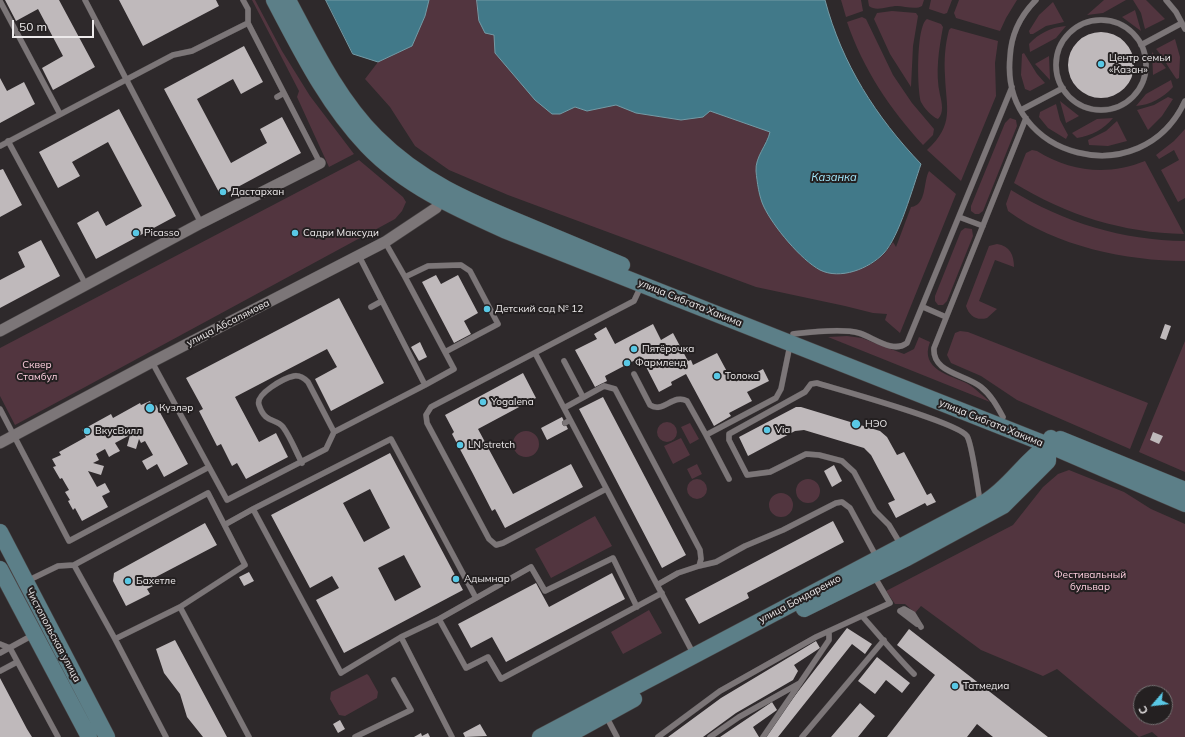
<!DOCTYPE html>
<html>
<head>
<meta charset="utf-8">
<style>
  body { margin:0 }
  #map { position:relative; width:1185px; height:737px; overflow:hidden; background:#2e292b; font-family:Mulish,sans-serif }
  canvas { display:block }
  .north { position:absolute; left:1133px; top:685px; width:40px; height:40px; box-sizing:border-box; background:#242021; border:1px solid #747172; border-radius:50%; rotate:242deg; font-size:11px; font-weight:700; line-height:16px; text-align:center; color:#edeaeb }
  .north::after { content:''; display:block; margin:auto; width:14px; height:18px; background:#59c8e5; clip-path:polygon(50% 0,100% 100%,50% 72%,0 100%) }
  .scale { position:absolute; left:12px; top:20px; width:82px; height:18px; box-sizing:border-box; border:2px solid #edeaeb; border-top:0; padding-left:5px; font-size:12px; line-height:14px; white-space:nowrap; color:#edeaeb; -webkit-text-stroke:3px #242021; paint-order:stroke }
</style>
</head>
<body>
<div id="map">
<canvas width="1185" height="737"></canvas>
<div class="north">С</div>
<div class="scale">50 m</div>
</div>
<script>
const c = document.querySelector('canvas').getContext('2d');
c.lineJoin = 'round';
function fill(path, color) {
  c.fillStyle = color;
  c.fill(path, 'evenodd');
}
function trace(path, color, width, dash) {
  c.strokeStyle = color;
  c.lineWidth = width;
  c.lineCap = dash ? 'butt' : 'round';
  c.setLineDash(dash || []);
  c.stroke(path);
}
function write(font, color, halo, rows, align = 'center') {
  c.font = font + ' Mulish,sans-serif';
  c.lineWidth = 4;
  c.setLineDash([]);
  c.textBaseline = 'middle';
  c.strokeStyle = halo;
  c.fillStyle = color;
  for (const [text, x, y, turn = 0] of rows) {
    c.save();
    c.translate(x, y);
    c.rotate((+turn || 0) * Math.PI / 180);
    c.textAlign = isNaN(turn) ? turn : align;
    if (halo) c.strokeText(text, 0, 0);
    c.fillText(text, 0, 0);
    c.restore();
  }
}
const green = new Path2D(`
  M252 0H255L282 51 310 96 354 154 329 167 297 97 299 91Z
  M429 0H477L494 35 495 53 514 75 560 114 575 107 587 111 616 105 636 113 681 120 702 117 710 111 770 132C766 144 755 158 756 172 756 182 759 196 763 205 770 219 806 267 821 270 826 271 832 271 837 271 862 272 879 264 893 242L896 247 911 207C927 205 923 182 929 171L956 194 900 333 885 320 887 314 873 313 845 306 756 287 508 195 449 170 415 146 390 107 365 79 378 62 412 46 425 16Z
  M841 0H861L863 11 846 17Z
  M868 0H924L922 6C916 10 904 6 897 6 889 6 876 12 869 6Z
  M931 0H952L947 13 944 14 929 9Z
  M959 0H1017L1006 18 1000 31 956 18 954 13Z
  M1104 0H1126L1103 13 1087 15Z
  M1133 0H1146L1165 19 1145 29 1141 13Z
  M1053 2 1064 22 1046 26 1033 34H1030L1029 31 1039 15Z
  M1135 10 1141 31 1122 17Z
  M892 11 916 13 918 16 913 46 911 87 890 54 874 19 877 13Z
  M862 17 866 19 893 75 912 103 934 129 933 135 923 145C890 109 863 69 847 22Z
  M927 19 941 24 943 27C939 49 935 72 940 95 942 103 944 113 938 119 932 117 924 108 921 102 917 89 916 26 927 19Z
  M1066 26 1056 38 1030 52 1029 44C1038 34 1051 27 1066 26Z
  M951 28 998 41 995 63 996 96 961 181 927 150C955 124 946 108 945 76 944 60 945 45 949 30Z
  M1175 39 1180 57 1179 78 1177 79C1174 77 1162 55 1156 49Z
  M1152 52 1166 68 1153 75Z
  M1024 53 1037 74 1045 83 1030 91 1025 89 1021 75 1022 54Z
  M1049 56 1050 80 1035 64Z
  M1171 80 1173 87C1163 98 1150 105 1136 106L1146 94Z
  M1168 97 1173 99 1162 116 1148 130 1137 110 1154 105Z
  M1060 101 1079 116 1066 123Z
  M1056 104 1060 120 1068 135 1066 139 1048 128 1039 117 1040 112Z
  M1010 118 1016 120 1017 126 983 211 979 214H975L971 211V206L1005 123Z
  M1113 118C1104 129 1091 136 1077 138L1072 133 1097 119Z
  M1117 121 1127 141 1108 146 1089 145 1088 140 1106 131Z
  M1185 129V198L1178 202 1161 170 1179 160 1174 150 1159 159 1156 155 1174 141Z
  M1032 150 1037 151C1071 172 1108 176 1145 161L1184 234C1123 233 1066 215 1014 183L1026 153Z
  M359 160 403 197 406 202 402 211 395 219 15 425 0 396V348Z
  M1011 190C1065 223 1122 240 1185 241V261C1127 261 1055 246 1008 211L1006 204Z
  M965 228 972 229 973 236 947 301 943 305H938L935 301V296L961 231Z
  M997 244C1010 246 1014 255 1014 267L995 260 979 301 997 309 987 318C977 321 969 316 966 306L989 246Z
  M960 331 968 332 1148 403 1130 449 1017 400 981 376 951 363 947 355 955 333Z
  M847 336 862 338 904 354 914 349 919 337 930 342C919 370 951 375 968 384 976 389 983 396 990 402L828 337Z
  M1185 341V472L1139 452Z
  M657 432a10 10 0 1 1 20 0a10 10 0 1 1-20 0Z
  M690 423 699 439 690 444 681 427Z
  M513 444a13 13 0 1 1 26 0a13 13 0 1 1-26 0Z
  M681 438 690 455 673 464 664 446Z
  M697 464 702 474 692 479 687 469Z
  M1069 470 1124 492 1151 509 1185 524V737H1158L1152 732 1139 737 1057 669 1043 676 981 650 921 606 915 613 905 604H895L886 591 1013 525 1043 487 1058 474ZM1141 693H1165V717H1141Z
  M796 491a12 12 0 1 1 24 0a12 12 0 1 1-24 0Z
  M687 489a10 10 0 1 1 20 0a10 10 0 1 1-20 0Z
  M769 505a12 12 0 1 1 24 0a12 12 0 1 1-24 0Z
  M595 516 612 546 551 578 535 549Z
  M649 610 662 633 623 654 611 632Z
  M367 674 369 676 378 692 377 698 345 716 339 715 330 699 331 692Z`);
const water = new Path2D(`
  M326 0H429L425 16 412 46 378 62 353 54Z
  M477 0H825C842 64 876 117 921 164 913 187 899 237 884 253 869 269 840 280 820 270 801 260 773 226 764 207 759 197 757 182 756 171 755 157 767 145 770 132L710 111 703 117 681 120 636 113 616 105 587 111 575 107 560 114H552L535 100 495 53 494 35 485 33 479 21Z`);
const building = new Path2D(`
  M5 0H59L95 67 53 90 42 68 63 56 38 9 16 21Z
  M119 0H216L219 6 143 46Z
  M1068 65a33 33 0 1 1 66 0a33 33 0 1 1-66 0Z
  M244 46 263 82 241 94 233 79 197 99 231 163 267 143 260 129 282 117 301 153 221 196 164 89Z
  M0 78 7 91 24 82 35 104 0 123Z
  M119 109 176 216 96 259 77 223 98 211 106 226 142 206 108 142 72 162 80 176 58 188 39 152Z
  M3 169 22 205 0 217V170Z
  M41 240 60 276 0 308V280L25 267 18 252Z
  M436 275 441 284 458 275 478 313 464 321 471 334 454 343 422 282Z
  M339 298 384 383 331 411 315 379 337 367 327 349 235 397 259 442 276 433 288 457 246 479 237 463 232 466 221 444 217 446 199 411 203 409 186 378Z
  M653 324 661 340 673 333 688 361 691 360 693 365 717 353 731 379 739 374 742 380 763 369 769 381 747 392 752 401 729 413 731 416 714 426 686 374 671 382 672 385 659 392 641 357 605 376 607 381 595 387 575 350 597 339 594 334 606 327 615 344Z
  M1165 324 1171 326 1166 340 1160 338Z
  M420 342 427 357 419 361 411 347Z
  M523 373 536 398 478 429 513 494 571 464 583 487 505 528 495 509 492 511 472 472 452 434 454 432 445 415Z
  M603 397 686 555 662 568 579 409Z
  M150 401 153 407 156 405 188 464 164 477 157 464 147 470 142 461 153 455 145 441 141 443 139 439 136 449 127 446 130 435 115 443 120 451 114 454 109 457 105 449 96 454 99 460 93 463 104 466 101 475 88 471 97 487 105 483 110 492 102 496 108 507 82 521 75 508 73 510 68 501 70 500 65 492 69 490 62 478 60 479 53 467 56 466 52 459 61 455 59 452 86 437 82 430 111 414 113 418 140 403 141 405Z
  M796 407H801L880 431 887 437 897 455 904 452 927 495 931 493 936 502 927 506 925 503 896 518 888 503 895 500 871 455 864 448 804 430 795 431 748 456 739 437Z
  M562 417 568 429 547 440 541 428Z
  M1153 432 1163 436 1159 444 1150 440Z
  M390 453 463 590 344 653 316 600 339 588 332 576 310 588 271 515ZM370 489 390 528 364 542 343 503ZM404 555 421 587 395 601 378 568Z
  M834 465 842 481 832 487 824 471Z
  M833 521 844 542 747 593 749 598 699 624 685 599Z
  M205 523 217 545 154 578 157 584 147 589 150 594 126 606 113 581 114 573Z
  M249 572 254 581 244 586 239 577Z
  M612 573 625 599 506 662 492 637 471 648 458 624 536 583 549 607Z
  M847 628 872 644 865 654 852 644 778 737H763Z
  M909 629 1048 737H993L977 724 967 737H887L935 675 897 645Z
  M175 640 227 737H203L187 717 180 694 164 673 156 649Z
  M816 641 820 648 794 665 798 671 793 680 736 713 703 737H668L721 698Z
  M877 657 910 683 902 693 886 680 875 694 858 681Z
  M0 678 27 729 32 737H0Z
  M772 702 777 710 753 727 759 737H720Z
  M860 703 875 716 858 737H831Z
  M340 720 345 729 338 733 333 724Z
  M480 724 487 736 465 737 463 733Z
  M421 733 422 736 428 733 430 737H414Z`);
const lane = new Path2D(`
  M85 0 201 223
  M243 0 248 9V23L320 163
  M1036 0C1021 15 1011 35 1010 57 1000 159 1142 195 1185 101
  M1166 0 1176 12 1185 29
  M0 1 60 114
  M1056 65a45 45 0 1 1 90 0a45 45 0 1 1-90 0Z
  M1141 45 1182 23
  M277 97 284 93
  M1021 110 1063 88
  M8 141 86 285
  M0 146 173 55 192 51 248 23
  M959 217 983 226
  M385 242 405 277
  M371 307 382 301
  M923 307 946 317
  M793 334C810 332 842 328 859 333 873 337 893 354 907 343L1012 87
  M535 353 694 655
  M564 361 583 397
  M152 362 227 500 326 449 334 432 425 385 359 256
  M634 374 650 405C663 414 673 393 687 401L706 435 776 398 781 389 790 345
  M425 385 454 369 405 277 428 266 461 265 470 271 498 324 445 352
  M564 408 604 386 615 389 700 550 701 559 699 566 678 573 657 585
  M0 409 69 541 209 467
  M1003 417C997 406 991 395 981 387 965 374 932 373 934 348L1026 118
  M565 423 570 420
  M706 435 729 479
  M302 463C296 452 291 438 283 427 276 418 265 424 259 405 255 394 284 378 294 376 300 375 304 378 308 382L334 432
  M606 489 503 543 496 545 489 539 427 423 426 415 431 407 634 301 641 286
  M253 509 391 439 476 598
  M226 524 253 509 341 673 401 637 452 737
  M901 545 889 525 875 511 854 472 842 461 819 455 806 454 770 472 747 475 729 440V434L805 392 811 384 817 383C840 390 957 422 967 436 972 444 978 489 980 502
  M74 565 115 639
  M699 566 716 562 745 546 783 530 836 503 842 502 850 508 877 558
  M27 581 58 566 74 565 208 493 245 565 180 607 249 737
  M900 611 904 609 913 614 921 627
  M900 611 917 624
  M862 616C879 635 895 655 914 674
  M439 619 531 567 545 591 613 558 637 607
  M401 637 439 619 466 668 488 657 501 679 662 593
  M0 644 10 648 58 737
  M0 653 33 635
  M0 671 17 662
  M606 716 617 737
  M166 737 115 639 180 607
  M355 737 411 710 394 680
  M658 737 720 691 816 637 890 603 874 576
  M710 737 739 717 800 683 829 640V631
  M763 737 800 683
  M802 737 884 640`);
const street = new Path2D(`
  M0 331 201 223 320 163
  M0 443 152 362 385 242 436 208 444 194`);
const secondary = new Path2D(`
  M274 0C301 51 327 104 367 146 404 185 455 208 504 230L1048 445 1185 504
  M288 0C313 47 338 99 376 137 420 181 468 201 524 224 557 238 589 251 622 265
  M1060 439 1185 490
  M0 532 107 737
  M0 569 89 737
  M804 609 907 558 1003 506 1048 461V445L1051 438
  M540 737 985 502C1010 487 1024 461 1048 445
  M565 737 634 699`);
const markers = [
  [1101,64,4,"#59c8e5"],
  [223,192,4,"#59c8e5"],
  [136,233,4,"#59c8e5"],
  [295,233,4,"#59c8e5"],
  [487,309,4,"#59c8e5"],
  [634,349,4,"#59c8e5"],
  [627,363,4,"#59c8e5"],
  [717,376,4,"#59c8e5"],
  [483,402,4,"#59c8e5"],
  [150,408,5,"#59c8e5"],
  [856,424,5,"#59c8e5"],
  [767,430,4,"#59c8e5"],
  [87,431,4,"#59c8e5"],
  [460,445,4,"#59c8e5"],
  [456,579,4,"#59c8e5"],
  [128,581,4,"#59c8e5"],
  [955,686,4,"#59c8e5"]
];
const poiNames = [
  ["Центр семьи",1109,58],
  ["«Казан»",1109,70],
  ["Дастархан",231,192],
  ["Picasso",144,233],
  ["Садри Максуди",303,233],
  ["Детский сад № 12",495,309],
  ["Пятёрочка",642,349],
  ["Фармленд",635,363],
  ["Толока",725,376],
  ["Yogalena",491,402],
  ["Күзләр",159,408],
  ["НЭО",865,424],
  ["Via",775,430],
  ["ВкусВилл",95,431],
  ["LN stretch",468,445],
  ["Адымнар",464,579],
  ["Бахетле",136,581],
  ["Татмедиа",963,686]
];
const streetNames = [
  ["улица Сибгата Хакима",690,303,22],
  ["улица Абсалямова",228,323,-27],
  ["улица Сибгата Хакима",991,423,22],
  ["улица Бондаренко",800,599,-28],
  ["Чистопольская улица",53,635,62]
];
const parkNames = [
  ["Сквер",37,365],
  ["Стамбул",37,377],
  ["Фестивальный",1090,575],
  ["бульвар",1090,587]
];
const waterNames = [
  ["Казанка",834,178]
];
fill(green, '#52353f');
fill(water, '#417989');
trace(water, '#759ba6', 1);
fill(building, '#bfb9bb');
trace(lane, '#4a4647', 6);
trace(street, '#4a4647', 12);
trace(secondary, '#4a4647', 17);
trace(lane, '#7c7678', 5.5);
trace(street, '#7c7678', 11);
trace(secondary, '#5c7f88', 16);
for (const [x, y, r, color] of markers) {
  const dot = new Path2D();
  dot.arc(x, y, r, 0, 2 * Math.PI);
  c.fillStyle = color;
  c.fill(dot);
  trace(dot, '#242021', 1.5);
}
write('10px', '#edeaeb', '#242021', poiNames, 'left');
write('10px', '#edeaeb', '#242021', streetNames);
write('10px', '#fecfdf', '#242021', parkNames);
write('italic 11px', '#a4eafe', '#242021', waterNames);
</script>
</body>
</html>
